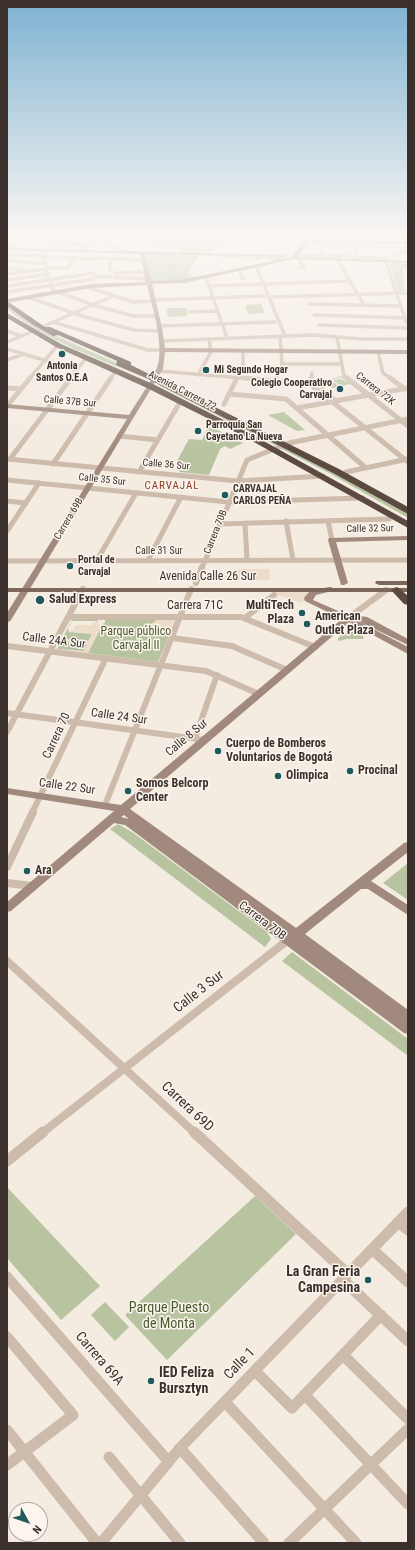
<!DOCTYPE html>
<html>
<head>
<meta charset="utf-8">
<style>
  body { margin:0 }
  #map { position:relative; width:415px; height:1550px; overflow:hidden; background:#f4ebe1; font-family:"Roboto Condensed",sans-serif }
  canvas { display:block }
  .frame { position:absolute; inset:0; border:8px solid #3b302b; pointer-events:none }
  .north { position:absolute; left:8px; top:1502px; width:40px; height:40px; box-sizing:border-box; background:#fbf5ee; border:1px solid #aea6a0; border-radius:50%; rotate:130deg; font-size:11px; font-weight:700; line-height:16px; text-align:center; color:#3b302b }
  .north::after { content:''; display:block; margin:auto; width:14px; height:18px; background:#1f5a5e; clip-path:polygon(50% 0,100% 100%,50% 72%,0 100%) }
</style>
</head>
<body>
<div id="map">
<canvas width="415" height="1550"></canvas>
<div class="frame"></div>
<div class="north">N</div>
</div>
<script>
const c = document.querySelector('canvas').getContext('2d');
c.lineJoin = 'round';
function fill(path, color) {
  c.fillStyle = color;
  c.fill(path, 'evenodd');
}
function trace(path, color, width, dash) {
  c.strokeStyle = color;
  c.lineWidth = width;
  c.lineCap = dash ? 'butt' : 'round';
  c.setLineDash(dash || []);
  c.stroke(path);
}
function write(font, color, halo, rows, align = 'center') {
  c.font = font + ' "Roboto Condensed",sans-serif';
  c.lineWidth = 3;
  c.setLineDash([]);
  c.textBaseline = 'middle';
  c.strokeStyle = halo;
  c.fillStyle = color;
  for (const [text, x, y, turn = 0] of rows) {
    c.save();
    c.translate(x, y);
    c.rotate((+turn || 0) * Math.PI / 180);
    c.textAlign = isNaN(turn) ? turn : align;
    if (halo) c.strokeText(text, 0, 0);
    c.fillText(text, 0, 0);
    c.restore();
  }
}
const green = new Path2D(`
  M176 234H233L211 252H201L199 254 176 253 181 248 153 245 184 238Z
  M147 254 199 256 188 272 194 278 150 282 144 255Z
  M225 256 288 257V258L272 262 271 259 219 258Z
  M393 263 408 264V269H403L404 291H398L390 264Z
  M261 304 265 313 248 314 245 305Z
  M7 305 47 332 148 377 145 378C98 358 48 342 7 309Z
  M166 308H186L188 316 168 317Z
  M341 376 365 394 359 395 362 393 350 384 341 386 333 380 341 379 348 383 341 377 331 380 340 387 332 388 324 382 319 383 327 387 323 388 336 398 357 396 335 400 315 384Z
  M160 385 281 444 277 446 160 386Z
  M284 412 305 430 297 431 268 415Z
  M208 427 214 428 243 443 230 449 225 446 220 449 209 475 179 472 184 462 177 461 189 439 202 440Z
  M285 446 408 513V518L331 474 280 448Z
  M98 619 97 623 96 621H72L68 629 69 632 92 634 88 642 64 639V641L88 644 84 651 57 649 72 620Z
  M105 619H162L155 629 171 631 158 662 88 653 102 624 105 623Z
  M350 629 362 634 364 639H347L338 641V638Z
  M118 824 132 832 267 932 271 939 265 947 110 829Z
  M408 863V900L383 883Z
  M292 952 408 1039V1056L282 961Z
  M7 1187 100 1286 61 1320 7 1258Z
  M255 1196 296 1234 167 1360 125 1315Z
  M105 1302 129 1327 115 1341 91 1315Z`);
const plaza = new Path2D(`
  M238 569H269L270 580H220V576L237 575Z
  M274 591H320L301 603 285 597 274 595Z
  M158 619H176L170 635 102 626 88 653 70 651H84L87 644 63 641 64 639 88 641 92 634 68 631 73 630 76 625H92L93 622 97 623 102 625 143 630Z`);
const stream = new Path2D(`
  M169 272 179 256 202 234`);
const streetFar4 = new Path2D(`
  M68 234C61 238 52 242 47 249 41 259 49 280 53 290L93 305 133 316H156
  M89 234 127 253
  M132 234 154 244 177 239
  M263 234 305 242
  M321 234 333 238 356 234
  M7 237 86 245
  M319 243H308L298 255 383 258
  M349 244H360L355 257
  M82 248 90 242 127 234
  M7 249 28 234
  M7 254 45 257
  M320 256 328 243 339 244
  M45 257 96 259
  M96 258 143 260
  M298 258 304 268H298
  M110 259V270
  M337 259 364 305
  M7 260 47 264
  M381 260 408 251
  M386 262 406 322
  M256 266 285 336
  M7 268 21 269
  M47 268H68L74 258
  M239 270 243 279
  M115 273 142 272
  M7 274 47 269
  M94 276 146 279
  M206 277 227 338
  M7 280 48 274
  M7 286 94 273
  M209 286 349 281
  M87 287 133 302 153 301
  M7 292 94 279
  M28 297 79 315 134 330 159 331
  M269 297 408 293
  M153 300 264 296
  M309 304 401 306
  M190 312 217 311
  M314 315 408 318
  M53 322 148 350H162
  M319 325 408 328
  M44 326 113 296
  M158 326 275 322
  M7 331 21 336
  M337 337 344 376 348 379
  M161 341 313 335 361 339H408
  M7 342 31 332
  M7 349 77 370
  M378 352 383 373 392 379
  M7 360 23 354
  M282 364H342
  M159 371 254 379
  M198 375 211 352 209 339
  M29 379 58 345
  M70 379 86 358
  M110 379 116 371
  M236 379 243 365V351
  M276 379 282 364 280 336
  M311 379 312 373`);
const streetFar3 = new Path2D(`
  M243 378 310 384
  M311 378 310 384 408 462
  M347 378 408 426
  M390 378 405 389
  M275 381 276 378
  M7 388 21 389
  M229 394 286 399 366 468
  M224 404 237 378
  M7 406 30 378
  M297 408 408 388
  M119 436 158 440
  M7 459 238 481 323 476
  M10 459 71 378
  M53 464 111 378
  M139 472 180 402
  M346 472 408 459
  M7 480 228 502 363 498
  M7 501 26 503
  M286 521 293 560
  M328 521 332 540
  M245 523 247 560
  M219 524 389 519
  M7 531 39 483
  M97 560 136 493
  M148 560 181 497
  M7 561 408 560
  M202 568 247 460 289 443 408 419`);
const streetFar2 = new Path2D(`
  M196 583 202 567
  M351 616 386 590
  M68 617H241L315 647
  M245 618 274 595
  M172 638 232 646 287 670
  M7 646 206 671 259 694
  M7 713 205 740
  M7 732 83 589
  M195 738 217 675
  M105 805 191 589
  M32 813 106 658`);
const streetFar1 = new Path2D(`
  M7 867 33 812
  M7 883 32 886
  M7 961 195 1133
  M42 1133 288 940`);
const street = new Path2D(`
  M194 1132 348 1274
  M7 1161 43 1132
  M398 1222 408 1230
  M372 1249 408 1282
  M7 1277 169 1462
  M343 1280 408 1341
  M7 1337 73 1415 7 1465
  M343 1355 408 1419
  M255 1371 292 1408 381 1315
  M305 1395 408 1504
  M225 1402 356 1543
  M7 1430 97 1543
  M180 1448 264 1543
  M109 1457 180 1543
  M101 1543 180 1448 408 1212
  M289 1543 408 1429`);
const secondary = new Path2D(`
  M310 240 408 242V244L310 242 307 243 297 257 408 261V263L294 259 185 283 152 284 162 328 165 348 408 350V354L165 352 163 369 11 620 7 623V613L127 419 7 408V404L129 415C138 400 149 385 156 370 166 349 152 306 147 285L91 288 7 303V299L91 284 146 282 140 254 7 250V248L284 255 286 256 284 257 145 254 151 281 185 279 292 257 303 241Z
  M408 536V540L336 542 348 583 344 585H341L328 540 329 538Z
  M329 587H332V591L316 595 313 600 345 614 367 617 408 639V645L358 621 408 647V654L349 622 130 809 296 928 404 843 408 842V852L371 881 408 905V915L368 889H361L305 934 408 1010V1034L404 1033 125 825 114 823 11 911 7 912V902L114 811 7 794V788L121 805 342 619 305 601 304 598 310 591ZM124 815 129 819 121 817Z`);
const primary = new Path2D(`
  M376 581H408V585H379L375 583Z
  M7 588H408V592H7Z`);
const highway = new Path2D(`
  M7 301 45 327H50L131 362V365L339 469 408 507V514L333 473 144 377 116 365 117 361 58 335 53 336 32 324 7 306Z
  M7 313 61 344 153 384 251 434 408 521V528L245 437 147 388 56 347 7 318Z
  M396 587 399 588 408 596V605L404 604 391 590Z`);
const markers = [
  [62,354,4,"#1f5a5e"],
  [206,370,4,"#1f5a5e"],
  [340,389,4,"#1f5a5e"],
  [198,431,4,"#1f5a5e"],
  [225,495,4,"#1f5a5e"],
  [70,566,4,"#1f5a5e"],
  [40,600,5,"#1f5a5e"],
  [302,613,4,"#1f5a5e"],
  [307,624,4,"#1f5a5e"],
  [218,751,4,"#1f5a5e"],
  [350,771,4,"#1f5a5e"],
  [278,776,4,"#1f5a5e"],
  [128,791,4,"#1f5a5e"],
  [27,871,4,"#1f5a5e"],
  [368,1280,4,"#1f5a5e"],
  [151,1381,4,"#1f5a5e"]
];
const farPoinames = [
  ["Antonia",62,366,"center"],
  ["Santos O.E.A",62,378,"center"],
  ["Mi Segundo Hogar",214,370],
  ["Colegio Cooperativo",332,383,"right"],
  ["Carvajal",332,395,"right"],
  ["Parroquia San",206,425],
  ["Cayetano La Nueva",206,437],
  ["CARVAJAL",233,489],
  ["CARLOS PEÑA",233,501],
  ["Portal de",78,560],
  ["Carvajal",78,572]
];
const farStreetnames = [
  ["Carrera 72K",375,389,38],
  ["Avenida Carrera 72",182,391,27],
  ["Calle 37B Sur",70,402,5],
  ["Calle 36 Sur",166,465,5],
  ["Calle 35 Sur",102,480,6],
  ["Carrera 69B",69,519,-59],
  ["Calle 32 Sur",370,529,-1],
  ["Carrera 70B",216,532,-68],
  ["Calle 31 Sur",159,551]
];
const farNeighbourhoodnames = [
  ["CARVAJAL",172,486]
];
const streetNames = [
  ["Avenida Calle 26 Sur",208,577],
  ["Carrera 71C",195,606],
  ["Calle 24A Sur",54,641,7],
  ["Calle 24 Sur",119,717,8],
  ["Carrera 70",57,736,-65],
  ["Calle 8 Sur",187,738,-40],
  ["Calle 22 Sur",67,787,8],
  ["Carrera 70B",262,921,37]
];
const poiNames = [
  ["Salud Express",49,600],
  ["MultiTech",294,606,"right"],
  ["Plaza",294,620,"right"],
  ["American",315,617],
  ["Outlet Plaza",315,631],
  ["Cuerpo de Bomberos",226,744],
  ["Voluntarios de Bogotá",226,758],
  ["Procinal",358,771],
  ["Olimpica",286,776],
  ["Somos Belcorp",136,784],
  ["Center",136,798],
  ["Ara",35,871]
];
const parkNames = [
  ["Parque público",136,632],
  ["Carvajal II",136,646]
];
const nearStreetnames = [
  ["Calle 3 Sur",199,992,-38],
  ["Carrera 69D",187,1107,43],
  ["Carrera 69A",99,1359,49],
  ["Calle 1",240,1364,-46]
];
const nearPoinames = [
  ["La Gran Feria",360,1272],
  ["Campesina",360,1288],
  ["IED Feliza",159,1373,"left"],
  ["Bursztyn",159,1389,"left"]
];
const nearParknames = [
  ["Parque Puesto",169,1308],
  ["de Monta",169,1324]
];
fill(green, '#b8c4a0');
fill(plaza, '#ecdcc8');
trace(stream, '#7fb0b2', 1);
trace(streetFar4, '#cdbbac', 3.5);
trace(streetFar3, '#cdbbac', 5);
trace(streetFar2, '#cdbbac', 6);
trace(streetFar1, '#cdbbac', 8);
trace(street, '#cdbbac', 11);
fill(secondary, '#a18a7d');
fill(primary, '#7d675c');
fill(highway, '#5c4a42');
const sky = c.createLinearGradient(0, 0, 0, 451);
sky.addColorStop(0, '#7eb2d2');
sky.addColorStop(0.52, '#faf6f2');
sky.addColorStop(1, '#faf6f200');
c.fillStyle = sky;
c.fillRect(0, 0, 415, 451);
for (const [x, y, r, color] of markers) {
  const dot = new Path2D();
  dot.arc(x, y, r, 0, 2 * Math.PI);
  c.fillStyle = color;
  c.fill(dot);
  trace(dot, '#fbf5ee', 1.5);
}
write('bold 10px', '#3b302b', '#fbf5ee', farPoinames, 'left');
write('10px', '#3b302b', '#fbf5ee', farStreetnames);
c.letterSpacing = '1px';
write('11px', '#8c3b22', '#fbf5ee', farNeighbourhoodnames);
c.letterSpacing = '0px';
write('12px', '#3b302b', '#fbf5ee', streetNames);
write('bold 12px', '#3b302b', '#fbf5ee', poiNames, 'left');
write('12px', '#4a5a2e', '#fbf5ee', parkNames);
write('14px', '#3b302b', '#fbf5ee', nearStreetnames);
write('bold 14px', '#3b302b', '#fbf5ee', nearPoinames, 'right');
write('14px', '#4a5a2e', '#fbf5ee', nearParknames);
</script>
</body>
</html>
